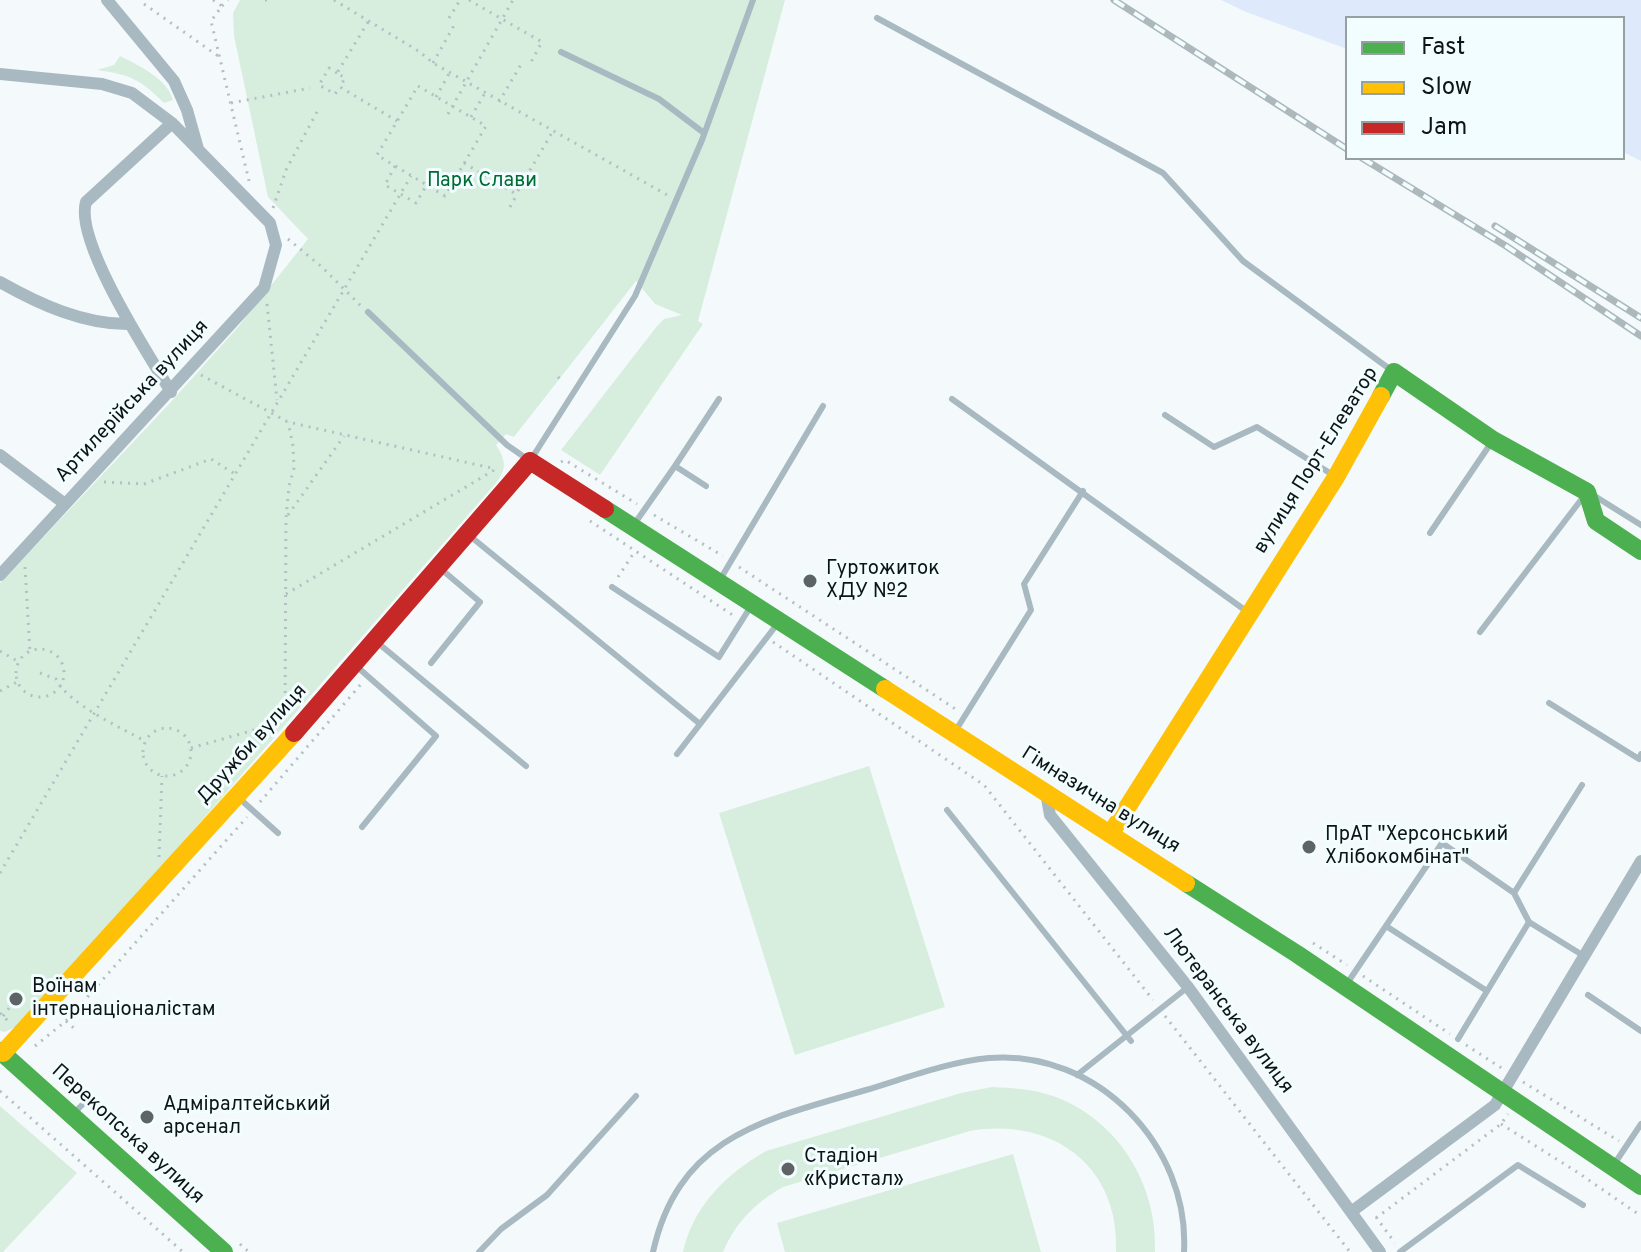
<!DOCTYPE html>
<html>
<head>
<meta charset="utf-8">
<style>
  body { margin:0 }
  #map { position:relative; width:1641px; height:1252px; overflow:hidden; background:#f4fafb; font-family:Overpass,sans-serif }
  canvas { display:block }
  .legend { position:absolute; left:1345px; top:16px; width:280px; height:144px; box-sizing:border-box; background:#f1fdfe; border:2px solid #96a0a1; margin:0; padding:10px 14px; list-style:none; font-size:24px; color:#0e1415 }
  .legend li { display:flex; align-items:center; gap:16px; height:40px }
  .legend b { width:40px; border:2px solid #96a0a1 }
</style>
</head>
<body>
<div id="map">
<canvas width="1641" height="1252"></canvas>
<ul class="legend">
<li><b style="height:10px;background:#4caf50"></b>Fast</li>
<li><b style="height:10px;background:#ffc107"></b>Slow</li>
<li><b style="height:10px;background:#c62828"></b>Jam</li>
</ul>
</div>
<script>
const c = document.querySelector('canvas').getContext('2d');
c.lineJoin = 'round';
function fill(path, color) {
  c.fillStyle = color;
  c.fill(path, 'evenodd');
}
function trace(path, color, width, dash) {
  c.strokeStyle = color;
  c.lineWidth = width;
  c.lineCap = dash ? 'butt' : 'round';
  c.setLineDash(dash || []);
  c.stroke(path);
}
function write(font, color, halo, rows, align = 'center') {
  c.font = font + ' Overpass,sans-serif';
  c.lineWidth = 6;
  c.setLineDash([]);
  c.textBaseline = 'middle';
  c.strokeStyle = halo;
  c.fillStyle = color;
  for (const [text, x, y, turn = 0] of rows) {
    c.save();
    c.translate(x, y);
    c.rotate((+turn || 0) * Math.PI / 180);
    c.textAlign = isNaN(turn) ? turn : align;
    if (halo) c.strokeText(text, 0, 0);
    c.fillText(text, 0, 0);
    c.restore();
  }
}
const green = new Path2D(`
  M240 0H785L698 321 703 324 600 475 561 450 657 326 664 319 682 315 655 304 636 281 514 437 506 434 496 445C506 460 507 469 496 483L27 1021 5 1032 0 1031V583L169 404 238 327 308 239 268 197 234 36 233 13Z
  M120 56C138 65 168 79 173 100L164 103C140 79 131 75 97 70L114 65Z
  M869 766 945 1007 795 1055 719 813Z
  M992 1087C1013 1088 1033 1089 1053 1096 1118 1119 1158 1185 1155 1252H1116C1120 1165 1051 1117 970 1131L783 1187C755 1203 736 1222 723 1252H683C693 1206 726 1174 766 1151L961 1093Z
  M0 1106 77 1173 3 1252H0Z
  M1013 1154 1041 1252H785L777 1223Z`);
const water = new Path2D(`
  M1221 0H1641V161L1623 152V18H1347V49L1246 12Z`);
const path = new Path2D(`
  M213 0 222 6 211 21 249 181
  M265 0H267
  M334 0 420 52 433 63 669 196
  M469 0 542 42 530 64
  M144 4 218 56
  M222 6 228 0
  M449 18 460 0
  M368 22 337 73 345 78 340 87 397 121
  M433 63 456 22
  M337 73 329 68 319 85 335 94 340 87
  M418 86 486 126 445 196 377 155Z
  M436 97 450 72
  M499 102 523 61
  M231 103 310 88
  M448 114 513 0
  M471 117 485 93
  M464 163 516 194 553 131
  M395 166 385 185 416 203 426 186
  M510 207 516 196
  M273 208 286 170 319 108
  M288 239 322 267 362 307
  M267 304 277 400
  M201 375 288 422 496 469
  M558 377 560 379
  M561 462 565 460 637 504
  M104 482 144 484 211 459 235 474
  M288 515 344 436
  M654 515 723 556
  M590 521 734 616
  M25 567 30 652
  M739 567 957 710
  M618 577 635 551
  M286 594 496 469
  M773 642 984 785 1153 1000
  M16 673a24 24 0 1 1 48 0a24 24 0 1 1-48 0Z
  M0 651 19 662
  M40 673 56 679C67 703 121 728 145 741
  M0 691 17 682
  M285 717 286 518 289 486 294 468 293 446 288 422
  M143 752a24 24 0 1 1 48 0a24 24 0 1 1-48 0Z
  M191 748 282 722
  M260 802 362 683
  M159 857 162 776
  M0 873 411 176
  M1313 943 1347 965
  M1363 976 1450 1034
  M0 1013 11 1024
  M3 1016 16 999
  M1165 1016 1350 1252
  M66 1021 75 1029
  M1466 1045 1503 1069
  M35 1046 66 1021 247 817
  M1523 1082 1619 1141
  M0 1091 183 1252
  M1501 1124 1577 1172 1641 1216
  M1376 1217 1395 1243
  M1376 1218 1501 1124 1508 1114
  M240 1244 249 1252`);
const lane = new Path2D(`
  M877 18 1163 173 1243 261 1391 370
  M561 52 659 99 704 133
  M368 312 507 445 530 461 635 296 702 140 753 0
  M952 399 1249 613
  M1165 415 1214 447 1257 427 1333 475
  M675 466 719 399
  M1593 495 1641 525
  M635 523 675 466 706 486
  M1430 533 1491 443
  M470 536 700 724
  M721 578 823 406
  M612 587 719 657 751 606
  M1480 632 1584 496
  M378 643 526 766
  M431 663 480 602 441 569
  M355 665 436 736 362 827
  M1549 703 1639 759 1641 754
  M956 730 1031 610 1024 584 1083 491
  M677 754 778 623
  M240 799 278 833
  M947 810 1131 1041
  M1514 893 1582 785
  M1386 926 1487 991
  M1346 985 1442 843 1514 893 1529 922 1584 956
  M1588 995 1641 1031
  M1458 1039 1529 922
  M1077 1075 1188 987
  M74 1113 84 1103
  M1615 1163 1641 1124
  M479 1252 501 1229 547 1195 636 1096
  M653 1252C679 1135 767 1119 866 1090 906 1078 948 1062 989 1058 1097 1049 1190 1146 1184 1252
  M1400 1252 1518 1165 1583 1205`);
const street = new Path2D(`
  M107 0 174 81 187 110 198 149
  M0 74 102 84 132 93 172 123 270 223 276 245 264 288 0 575
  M0 282C39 304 84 325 130 324
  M171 392C149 355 74 241 86 202L172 123
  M0 455 65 504
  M1046 793 1050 815 1188 987 1380 1252
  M1351 1212 1495 1105 1641 861`);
const fast = new Path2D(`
  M1381 396 1394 372 1493 440 1587 492 1596 521 1641 551
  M605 509 885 689
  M1186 883 1297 954 1641 1186
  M0 1051 224 1252`);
const slow = new Path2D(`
  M885 689 1186 883
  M1111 833 1336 477 1381 396
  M3 1053 294 733`);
const jam = new Path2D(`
  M294 733 530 461 605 509`);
const rail = new Path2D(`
  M1114 0 1347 149
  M1362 158 1506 246 1641 336
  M1495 226 1641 318`);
const markers = [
  [810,581,8,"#5e6466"],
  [1309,847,8,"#5e6466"],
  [16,999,8,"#5e6466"],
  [147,1117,8,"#5e6466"],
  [788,1169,8,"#5e6466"]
];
const parkNames = [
  ["Парк Слави",482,182]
];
const streetNames = [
  ["Артилерійська вулиця",133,402,-47],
  ["вулиця Порт-Елеватор",1317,461,-58],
  ["Дружби вулиця",253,745,-48],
  ["Гімназична вулиця",1100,801,32],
  ["Лютеранська вулиця",1227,1011,53],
  ["Перекопська вулиця",127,1135,42]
];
const poiNames = [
  ["Гуртожиток",826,570],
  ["ХДУ №2",826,593],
  ["ПрАТ \"Херсонський",1325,836],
  ["Хлібокомбінат\"",1325,859],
  ["Воїнам",32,988],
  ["інтернаціоналістам",32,1011],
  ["Адміралтейський",163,1106],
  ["арсенал",163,1129],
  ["Стадіон",804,1158],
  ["«Кристал»",804,1181]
];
fill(green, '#d7eede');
fill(water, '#deeafb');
trace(path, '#b4bec4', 3, [2, 6]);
trace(lane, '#a8b9c1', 6);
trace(street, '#a8b9c1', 12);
trace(fast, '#4caf50', 18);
trace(slow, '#ffc107', 18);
trace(jam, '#c62828', 18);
trace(rail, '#adb8bc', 7);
trace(rail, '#f1fdfe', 4, [12]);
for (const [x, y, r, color] of markers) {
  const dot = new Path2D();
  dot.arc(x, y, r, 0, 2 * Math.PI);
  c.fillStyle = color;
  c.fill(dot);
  trace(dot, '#f1fdfe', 3);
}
write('20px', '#016a32', '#f1fdfe', parkNames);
write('20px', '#0e1415', '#f1fdfe', streetNames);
write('20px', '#0e1415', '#f1fdfe', poiNames, 'left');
</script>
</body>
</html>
